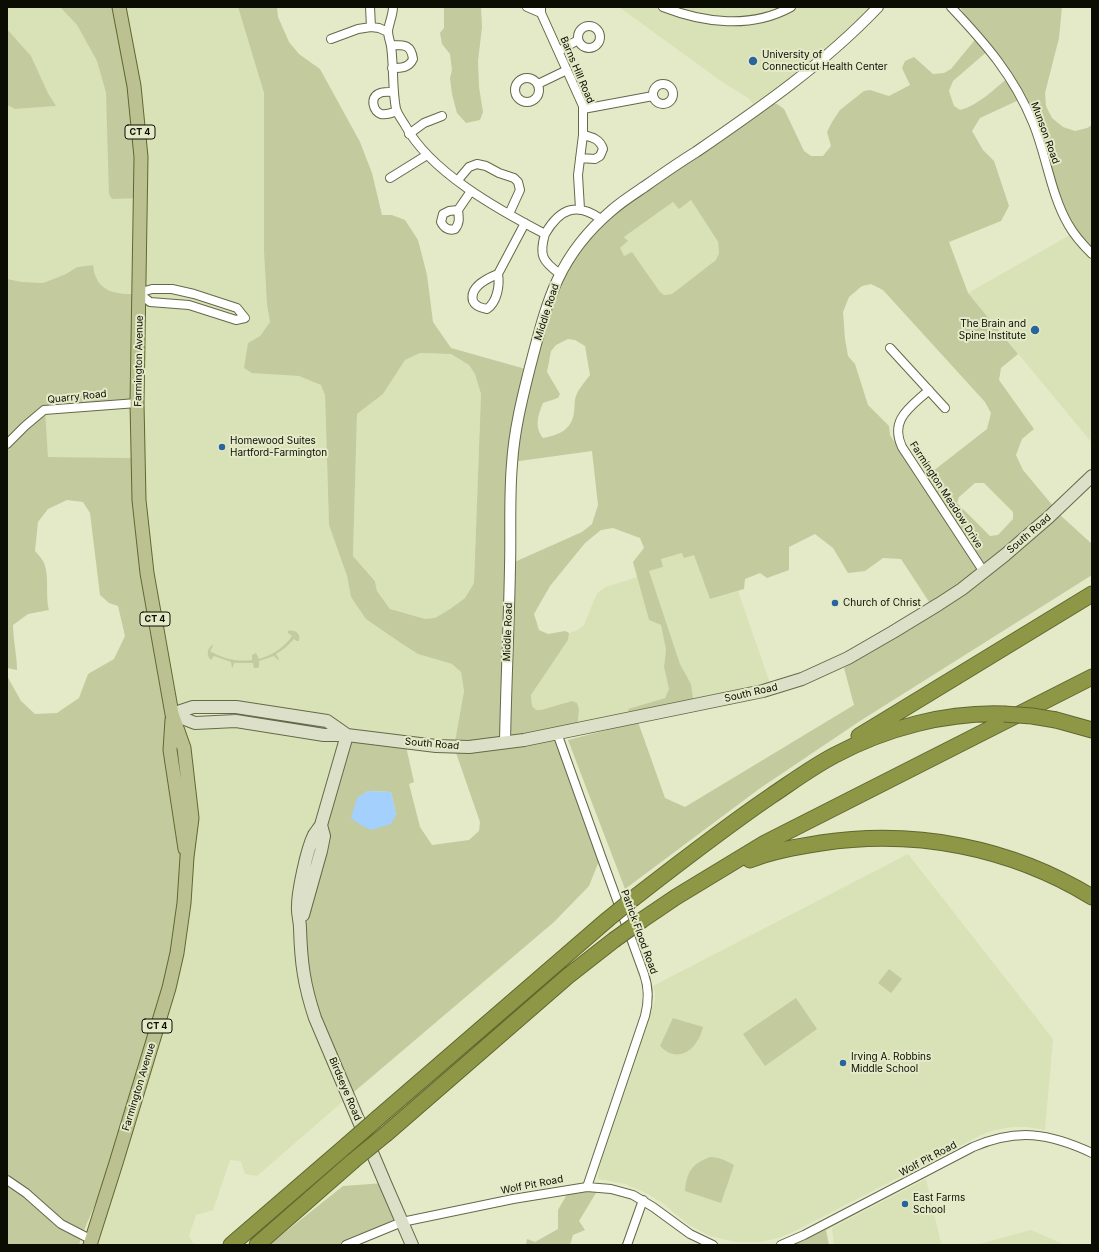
<!DOCTYPE html>
<html>
<head>
<meta charset="utf-8">
<style>
  body { margin:0 }
  #map { position:relative; width:1099px; height:1252px; overflow:hidden; background:#e4eac7; font-family:Inter,sans-serif }
  canvas { display:block }
  .frame { position:absolute; inset:0; border:8px solid #0b0d03; pointer-events:none }
</style>
</head>
<body>
<div id="map">
<canvas width="1099" height="1252"></canvas>
<div class="frame"></div>
</div>
<script>
const c = document.querySelector('canvas').getContext('2d');
c.lineJoin = 'round';
function fill(path, color) {
  c.fillStyle = color;
  c.fill(path, 'evenodd');
}
function trace(path, color, width, dash) {
  c.strokeStyle = color;
  c.lineWidth = width;
  c.lineCap = dash ? 'butt' : 'round';
  c.setLineDash(dash || []);
  c.stroke(path);
}
function write(font, color, halo, rows, align = 'center') {
  c.font = font + ' Inter,sans-serif';
  c.lineWidth = 4;
  c.setLineDash([]);
  c.textBaseline = 'middle';
  c.strokeStyle = halo;
  c.fillStyle = color;
  for (const [text, x, y, turn = 0] of rows) {
    c.save();
    c.translate(x, y);
    c.rotate((+turn || 0) * Math.PI / 180);
    c.textAlign = isNaN(turn) ? turn : align;
    if (halo) c.strokeText(text, 0, 0);
    c.fillText(text, 0, 0);
    c.restore();
  }
}
const built = new Path2D(`
  M7 7H60L77 25 97 61 106 93 119 7H238L264 93V252L267 305 270 322 260 336 248 343 288 374 299 376 321 385 325 395 329 525 347 576 351 597 418 654 452 664 461 672 464 691 454 747 347 735 305 866 348 1097 257 1176 245 1174 241 1161 230 1160 213 1210 196 1215 189 1236 194 1245H90L191 830 172 714 138 458 48 457 44 410 140 294 115 293 104 288 100 284 96 278 93 265 76 267 66 274 43 283 22 282 7 279V105L15 109 56 106 48 93 31 56 7 29ZM252 709 327 721 346 735 172 714Z
  M619 7H871L841 37 802 69 753 104 748 98 721 81Z
  M691 200 718 243 719 253 717 260 672 294 664 295 660 292 632 252 624 256 619 248 628 241 624 237 673 202 679 208Z
  M1070 235 1092 259V443L968 293Z
  M420 353 451 354 469 365 475 374 481 394 474 583 465 598 450 609 435 618 424 620 390 609 377 591 375 580 353 556 357 414 383 394 405 360Z
  M682 553 694 555 710 599 738 591 772 689 694 705 691 684 680 664 649 571 663 567 661 559Z
  M637 577 649 620 661 625 666 650 664 667 669 689 665 698 628 709 631 718 577 729 572 701 541 710H536L532 706 531 695 568 640 569 633 576 631 584 625 597 593 606 587Z
  M908 854 1053 1039 1045 1130 1027 1127H1012L995 1130 981 1135 793 1232 778 1238 760 1242H735L710 1236 689 1225 661 1202 646 1193 625 1184 599 1179 598 1176 600 1164 655 1000V993L653 986Z
  M926 1179 941 1243 943 1245H834L832 1228Z
  M1031 1230 1065 1245H976Z`);
const green = new Path2D(`
  M60 7H119L141 198 112 199 109 194 106 93 97 61 77 25Z
  M238 7H277L278 17 289 42 299 54 320 69 360 142 372 173 382 215H392L405 220 418 240 427 275 433 322 451 348 529 370 547 306 588 233 765 102 777 104 784 109 804 151 811 156H823L831 146 827 132 832 122 840 110 864 91 870 90 889 96 910 85 902 68 905 61 914 57 933 74 944 73 951 69 978 36 960 7H1062L1059 38 1045 93 1046 106 1052 118 1063 127 1075 131 1087 128 1092 125V249L1072 230 1021 99 980 118 972 131 983 150 994 161 1009 206 1001 221 949 242 968 293 1018 354 1001 368 999 380 1034 429 1022 439 1016 455 1023 470 1053 506 1049 517 933 608 901 559 883 558 865 571 848 573 833 548 815 534 789 547V570L767 578 760 573 745 579 744 589 710 599 694 555 684 558 682 553 661 559 663 567 649 571 680 664 691 684 694 705 631 718 628 709 665 698 669 689 664 667 666 650 661 625 649 620 633 562 644 548 640 538 613 528 601 530 585 543 550 586 534 614 539 630 548 634 565 631 569 633 568 640 531 695 532 706 536 710H541L572 701 577 703 579 709 577 729 558 733 601 856 589 886 554 922 348 1097 315 1018 300 926 347 735 405 742 414 782 409 784 420 827 432 845 469 840 479 831 480 822 454 747 464 691 461 672 452 664 418 654 401 643 366 619 351 597 347 576 329 525 325 395 321 385 299 376 252 373 244 368 248 343 260 336 270 322 267 305 264 252V93ZM990 49 1009 77C994 89 979 105 960 110L954 106 949 91 953 81ZM691 200 718 242 719 253 716 260 672 294 664 295 660 292 632 252 624 256 620 248 628 241 624 237 673 202 679 209ZM871 284 883 290 985 402 991 413 987 429 919 482 890 435 889 426 868 405 855 364 848 356 845 339 843 312 849 297 862 286ZM568 339 575 340 585 346 590 375C585 382 579 388 576 396 574 401 575 407 574 412 572 430 559 435 543 438 534 427 538 415 543 403L558 398 560 394 547 372 551 351 556 345ZM420 353 451 354 469 365 475 374 481 394 474 583 465 598 450 609 435 618 425 619 390 609 377 591 375 581 353 556 357 414 383 394 405 360ZM592 451 598 505 592 524 582 532 510 564 512 462ZM975 483H984L1013 512V519L998 535 990 536 957 503 959 497ZM368 791 391 792 396 815 352 818 358 798Z
  M444 7H481L482 27 478 61 479 87 483 112 480 120 466 123 457 113 452 94 450 78 452 70 450 54 442 44 440 33 444 28Z
  M7 29 31 56 48 93 56 106 15 109 7 105Z
  M93 265C94 269 94 274 96 277 103 295 124 294 140 294L137 403 45 410 48 457 138 458 172 714 184 903 125 1134 82 1235 79 1245H7V676L21 701 35 714 57 713 79 698 88 674 114 659 125 636 118 606 109 603 100 595 90 513 83 502 67 500 48 509 38 522 35 551C38 554 41 558 43 561 50 574 45 596 49 610L28 614 13 625C13 640 17 655 17 670L7 668V279L22 282 43 283 66 274 77 267Z
  M1059 514 1092 544V575L860 721 759 789 625 889 568 740 638 722 665 798 685 807 854 705 844 668 930 615Z
  M288 631C295 629 301 634 299 641H297L294 639 285 648 276 654 279 659 278 660 274 656 259 661V666L258 668H254L253 663H234L233 667 232 668 231 662 214 656 211 660C206 656 207 649 212 645L213 646 210 651C223 659 238 662 252 660V655L256 653 259 659C272 655 284 648 292 636L288 633Z
  M889 969 902 979 891 993 878 983Z
  M796 998 817 1029 765 1066 743 1034Z
  M673 1018 703 1027C698 1049 678 1065 660 1046Z
  M710 1157C720 1157 726 1161 734 1165L721 1203 685 1191C687 1171 692 1164 710 1157Z
  M931 1169 932 1174 826 1230 829 1245H781Z
  M385 1183 402 1222 346 1245H269L343 1186Z
  M599 1188 579 1221 585 1230 573 1235 570 1245H526L527 1239 535 1242 558 1229V1210L570 1189Z`);
const water = new Path2D(`
  M368 791 391 792 396 815 391 824 371 830 359 824 351 818 357 798Z`);
const minor = new Path2D(`
  M370 7 371 27 379 28 388 32
  M393 7C393 15 389 23 388 31 388 36 390 41 391 46 394 67 392 88 396 109 398 115 402 120 405 125 430 172 499 210 545 234 539 255 542 261 560 274
  M527 7 541 13
  M541 7V13L583 106V135L578 175 580 209
  M663 7C704 23 751 29 791 7
  M951 7C985 43 1014 76 1033 123 1046 154 1051 195 1068 224 1074 235 1083 245 1092 254
  M578 37a11 11 0 1 1 22 0a11 11 0 1 1-22 0Z
  M331 39 358 29 371 27
  M391 45C404 45 411 44 413 59 409 68 401 68 392 68
  M559 51 578 40
  M515 90a12 12 0 1 1 24 0a12 12 0 1 1-24 0Z
  M538 84 567 70
  M653 94a10 10 0 1 1 20 0a10 10 0 1 1-20 0Z
  M394 92C389 92 382 91 378 94 370 98 373 111 381 114 386 115 392 113 397 111
  M583 109 653 96
  M409 134 424 123 442 116
  M580 158 595 159 600 156 603 149C600 139 592 137 583 135
  M390 178 427 155
  M458 180 469 167 477 164 486 166 499 173 514 178 518 182 520 190 509 214
  M458 210C459 218 460 223 455 229 449 231 444 228 441 222L443 214 449 211Z
  M458 210 471 191
  M545 234C560 208 577 202 601 219
  M498 274C500 286 497 302 487 309 481 308 475 306 473 301 469 287 488 278 498 274Z
  M498 274 525 223
  M152 289H172L194 294 237 308 245 318 236 320 189 305 150 302 140 294 145 291Z
  M890 348 945 408
  M929 390C911 407 889 419 902 447L984 572
  M7 444 25 426 44 410 137 403
  M557 733 601 856 644 974C649 988 649 1001 645 1016L587 1187
  M7 1180 26 1193 61 1224 92 1240
  M346 1245 402 1222 513 1199 587 1187 611 1189 633 1195 653 1207 690 1234 713 1245
  M627 1245 643 1200
  M781 1245 804 1235 973 1147C1018 1128 1049 1133 1092 1153`);
const tertiary = new Path2D(`
  M505 743C506 684 509 626 510 567 511 533 509 499 512 464 514 431 522 399 530 367 547 302 557 257 611 211 621 202 632 195 644 187 661 175 678 163 696 152 760 108 825 63 878 7`);
const secondary = new Path2D(`
  M172 714 195 723 236 721 324 735H347L436 746 469 747 524 740 763 691 802 679 848 658 893 632 939 604 962 589 1005 555 1049 517 1092 476
  M172 714 193 707H236L327 721 347 735
  M347 735 321 825C319 828 316 832 314 835 307 849 297 894 298 910 298 916 300 922 300 928 301 963 304 985 315 1018L385 1183 412 1245
  M303 915 321 851 324 836 321 825`);
const primary = new Path2D(`
  M172 720 170 750 185 849
  M90 1245 116 1163 169 988 177 953 184 903 187 857 192 818 184 748 172 714 147 573 139 500 137 403 141 157 134 86 119 7`);
const motorway = new Path2D(`
  M1056 720 1092 730
  M859 736 1092 594
  M750 860C772 851 796 847 821 843 915 829 1010 847 1092 897
  M634 898C679 863 724 828 771 796 792 782 812 767 835 755 886 728 946 712 1004 714
  M642 920 676 897 765 843 1092 677
  M379 1117 607 920
  M386 1134 568 976 614 940
  M231 1245 347 1145
  M257 1245 353 1161`);
const motorwayBridge = new Path2D(`
  M1004 714 1032 716 1056 720
  M607 920 634 898
  M614 940 642 920
  M347 1145 379 1117
  M353 1161 386 1134`);
const markers = [
  [753,61,5,"#29659c"],
  [1035,330,5,"#29659c"],
  [222,447,4,"#29659c"],
  [835,603,4,"#29659c"],
  [843,1063,4,"#29659c"],
  [905,1204,4,"#29659c"]
];
const shields = [
  [140,132,30],
  [155,619,30],
  [157,1026,30]
];
const shieldNames = [
  ["CT 4",140,132],
  ["CT 4",155,619],
  ["CT 4",157,1026]
];
const poiNames = [
  ["University of",762,55],
  ["Connecticut Health Center",762,67],
  ["The Brain and",1026,324,"right"],
  ["Spine Institute",1026,336,"right"],
  ["Homewood Suites",230,441],
  ["Hartford-Farmington",230,453],
  ["Church of Christ",843,603],
  ["Irving A. Robbins",851,1057],
  ["Middle School",851,1069],
  ["East Farms",913,1198],
  ["School",913,1210]
];
const streetNames = [
  ["Barns Hill Road",577,70,67],
  ["Munson Road",1045,133,70],
  ["Middle Road",547,312,-72],
  ["Farmington Avenue",139,361,-89],
  ["Quarry Road",77,397,-6],
  ["Farmington Meadow Drive",946,495,57],
  ["South Road",1029,534,-41],
  ["Middle Road",508,632,-88],
  ["South Road",751,693,-13],
  ["South Road",432,744,5],
  ["Patrick Flood Road",639,932,70],
  ["Farmington Avenue",139,1087,-73],
  ["Birdseye Road",345,1089,67],
  ["Wolf Pit Road",928,1159,-28],
  ["Wolf Pit Road",532,1185,-11]
];
fill(built, '#d9e1b6');
fill(green, '#c2ca9e');
fill(water, '#a4d0fd');
trace(minor, '#646949', 10);
trace(tertiary, '#646949', 12);
trace(secondary, '#646949', 14);
trace(primary, '#60672f', 15);
trace(motorway, '#60672f', 17);
trace(minor, '#fff', 8);
trace(tertiary, '#fff', 10);
trace(secondary, '#dde0c8', 12);
trace(primary, '#bbc190', 13);
trace(motorway, '#8d9746', 15);
trace(motorwayBridge, '#60672f', 17, []);
trace(motorwayBridge, '#8d9746', 15);
for (const [x, y, r, color] of markers) {
  const dot = new Path2D();
  dot.arc(x, y, r, 0, 2 * Math.PI);
  c.fillStyle = color;
  c.fill(dot);
  trace(dot, '#e4eac7', 1.5);
}
for (const [x, y, w] of shields) {
  const box = new Path2D();
  box.roundRect(x - w / 2, y - 7, w, 14, 3);
  c.fillStyle = '#e4eac7';
  c.fill(box);
  trace(box, '#0b0d03', 1);
}
write('bold 9px', '#0b0d03', null, shieldNames);
write('10px', '#0b0d03', '#e4eac7', poiNames, 'left');
write('10px', '#0b0d03', '#e4eac7', streetNames);
</script>
</body>
</html>
